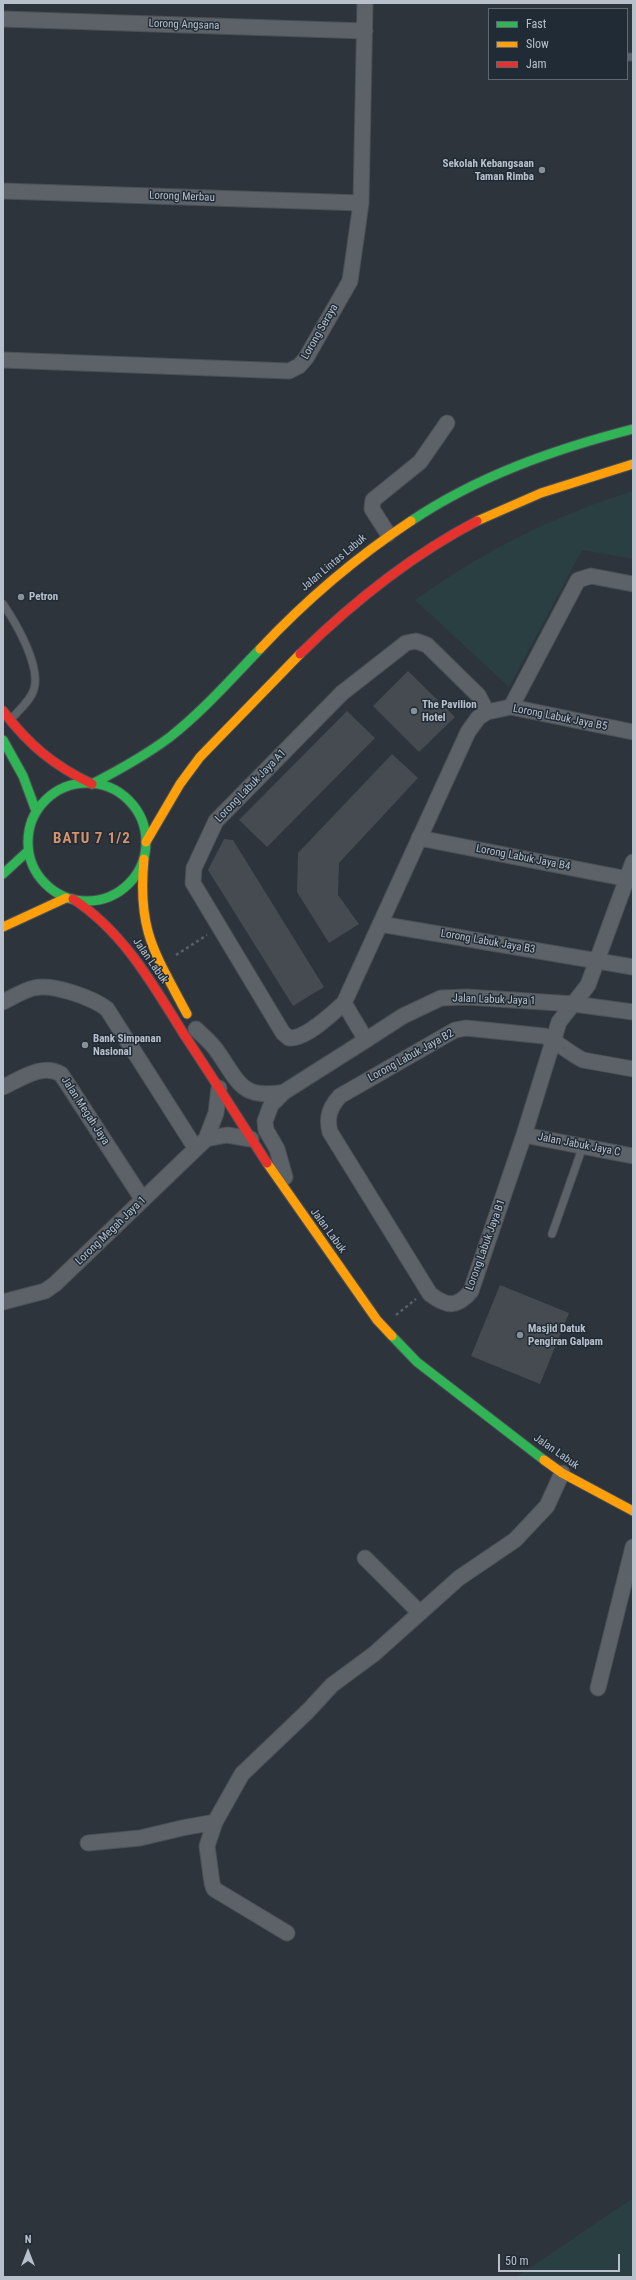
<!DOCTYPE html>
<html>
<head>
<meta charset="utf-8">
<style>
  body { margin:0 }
  #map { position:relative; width:636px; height:2280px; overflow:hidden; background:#2d343b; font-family:"Roboto Condensed",sans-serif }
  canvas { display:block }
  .frame { position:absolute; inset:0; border:4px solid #b8c1cb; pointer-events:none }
  .legend { position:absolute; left:488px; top:8px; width:140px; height:72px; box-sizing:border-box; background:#202b36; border:1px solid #5d6772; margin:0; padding:5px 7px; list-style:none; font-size:12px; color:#b8c1cb }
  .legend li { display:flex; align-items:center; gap:8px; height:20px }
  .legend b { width:20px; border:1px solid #5d6772 }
  .north { position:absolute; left:8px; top:2232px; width:40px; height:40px; -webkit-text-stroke:3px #202b36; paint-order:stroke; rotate:0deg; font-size:11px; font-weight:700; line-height:16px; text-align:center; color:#b8c1cb }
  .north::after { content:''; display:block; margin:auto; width:14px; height:18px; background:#b8c1cb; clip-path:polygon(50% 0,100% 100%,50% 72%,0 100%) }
  .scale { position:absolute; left:498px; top:2254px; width:122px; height:18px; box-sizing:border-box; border:2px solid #b8c1cb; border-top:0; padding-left:5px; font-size:12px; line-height:14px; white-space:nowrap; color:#b8c1cb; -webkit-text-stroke:3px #202b36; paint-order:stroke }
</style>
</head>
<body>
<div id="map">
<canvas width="636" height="2280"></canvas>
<div class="frame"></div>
<ul class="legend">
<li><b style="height:5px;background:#30b455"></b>Fast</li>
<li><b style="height:5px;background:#ff9f0a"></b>Slow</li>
<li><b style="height:5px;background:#e5322d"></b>Jam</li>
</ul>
<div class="north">N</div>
<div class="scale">50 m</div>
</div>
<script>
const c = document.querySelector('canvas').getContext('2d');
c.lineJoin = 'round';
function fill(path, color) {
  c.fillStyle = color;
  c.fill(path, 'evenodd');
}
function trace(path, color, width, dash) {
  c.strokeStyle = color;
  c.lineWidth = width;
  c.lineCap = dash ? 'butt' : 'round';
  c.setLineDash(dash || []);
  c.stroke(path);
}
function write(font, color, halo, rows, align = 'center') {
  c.font = font + ' "Roboto Condensed",sans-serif';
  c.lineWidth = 3;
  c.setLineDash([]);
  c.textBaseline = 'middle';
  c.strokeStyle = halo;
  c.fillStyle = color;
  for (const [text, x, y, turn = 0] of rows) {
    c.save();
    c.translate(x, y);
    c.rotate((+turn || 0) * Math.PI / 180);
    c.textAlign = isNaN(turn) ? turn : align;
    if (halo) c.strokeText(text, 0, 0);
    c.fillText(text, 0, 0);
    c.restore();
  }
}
const green = new Path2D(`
  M633 491V559L582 550 509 687 415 600C482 552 555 515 633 491Z
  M633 2198V2277H516Z`);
const building = new Path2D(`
  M408 671 455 717 419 752 373 706Z
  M347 711 375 738 267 847 239 820Z
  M392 754 418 778 339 863 338 895 359 924 329 943 297 892 298 853Z
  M224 839 233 840 324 987 293 1006 208 870Z
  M500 1285 569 1313 540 1384 471 1356Z`);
const path = new Path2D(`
  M176 955 207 935
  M396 1315 416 1299`);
const lane = new Path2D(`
  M627 57H633
  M3 604C16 623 41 666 34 689 31 700 19 710 12 718
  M552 1234 583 1146`);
const street = new Path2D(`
  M3 19 365 31
  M3 191 361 203
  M3 360 289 371 299 366 306 358 350 281 361 203 365 3
  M388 534 372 509 373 500 420 462 447 423
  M511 707 578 580 591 576 633 584
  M419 838 633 880
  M633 862 588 985 559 1022 524 1135 471 1291C457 1308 447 1307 430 1294L330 1132C326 1117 330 1107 340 1096L455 1030 466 1028 544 1036C558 1042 569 1053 583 1060L633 1069
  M380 924 633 967
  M3 1002C13 997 24 990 34 988 52 983 93 998 107 1009L196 1149
  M344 1003C332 1014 306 1039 289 1038L283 1033 193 883 194 868 216 821 342 693 406 643 416 641 427 645 478 695 487 712
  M196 1029C203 1036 212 1043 217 1051 239 1082 241 1100 284 1092
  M366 1040 344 1003 468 732 478 718 487 712 511 707 633 732
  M3 1087C21 1079 42 1063 61 1074L143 1200
  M524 1135 633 1156
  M206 1139 227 1135 251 1139
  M285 1177 277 1149 266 1130 265 1121 271 1105 284 1092 366 1040 403 1016 441 998 467 997 574 1004 633 1012
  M3 1302 45 1291 55 1284 206 1139 216 1113 219 1088
  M365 1558 420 1613
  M598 1688 633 1547
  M88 1843 140 1838 182 1828 215 1822
  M287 1933 214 1889 212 1883 207 1846 215 1822 242 1774 308 1711 332 1685 374 1654 459 1578 515 1540 547 1506 562 1473`);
const fast = new Path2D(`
  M411 521C478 476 555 449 633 429
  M3 740 23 776 36 811
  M28 842a59 59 0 1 1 118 0a59 59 0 1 1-118 0Z
  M92 784C119 770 146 755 170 737 203 711 231 679 260 649
  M3 874 28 851
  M392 1336 417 1362 544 1460`);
const slow = new Path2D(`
  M477 521 541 493 633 464
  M260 649C306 600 355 558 411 521
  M146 842 180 784 200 757 300 654
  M144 859C137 931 155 953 187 1014
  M3 927 66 898
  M267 1163 377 1320 392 1336
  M544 1460 562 1473 633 1511`);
const jam = new Path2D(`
  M300 654C354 601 410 556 477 521
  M3 711C29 745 53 765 92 784
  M73 899C124 932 153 985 185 1036 213 1078 240 1121 267 1163`);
const markers = [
  [542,170,4,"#879099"],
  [21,597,4,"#879099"],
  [414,711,4,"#879099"],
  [85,1045,4,"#879099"],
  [520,1335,4,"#879099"]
];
const streetNames = [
  ["Lorong Angsana",184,25,2],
  ["Lorong Merbau",182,197,2],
  ["Lorong Seraya",320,332,-60],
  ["Jalan Lintas Labuk",334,563,-40],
  ["Lorong Labuk Jaya B5",560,718,11],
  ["Lorong Labuk Jaya A1",251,786,-46],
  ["Lorong Labuk Jaya B4",523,858,11],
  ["Lorong Labuk Jaya B3",488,942,10],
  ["Jalan Labuk",150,961,55],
  ["Jalan Labuk Jaya 1",494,1000,2],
  ["Lorong Labuk Jaya B2",411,1056,-29],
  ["Jalan Megah Jaya",85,1111,57],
  ["Jalan Jabuk Jaya C",579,1145,11],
  ["Lorong Megah Jaya 1",111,1231,-44],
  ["Jalan Labuk",328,1231,54],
  ["Lorong Labuk Jaya B1",486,1245,-70],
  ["Jalan Labuk",556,1452,35]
];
const poiNames = [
  ["Sekolah Kebangsaan",534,164,"right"],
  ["Taman Rimba",534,177,"right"],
  ["Petron",29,597],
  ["The Pavilion",422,705],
  ["Hotel",422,718],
  ["Bank Simpanan",93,1039],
  ["Nasional",93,1052],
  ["Masjid Datuk",528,1329],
  ["Pengiran Galpam",528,1342]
];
const districtNames = [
  ["BATU 7 1/2",92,839]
];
fill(green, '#2a3f41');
fill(building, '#454b51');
trace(lane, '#4b5055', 9);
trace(street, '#4b5055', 17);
trace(fast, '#4b5158', 11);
trace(slow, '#4b5158', 11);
trace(jam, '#4b5158', 11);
trace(path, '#5a6166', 2.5, [3, 3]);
trace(lane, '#5d6269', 7);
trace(street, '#5d6269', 15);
trace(fast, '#30b455', 9);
trace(slow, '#ff9f0a', 9);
trace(jam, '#e5322d', 9);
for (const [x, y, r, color] of markers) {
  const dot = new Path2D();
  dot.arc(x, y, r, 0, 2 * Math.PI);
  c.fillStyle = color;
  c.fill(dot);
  trace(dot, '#202b36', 1.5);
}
write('11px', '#b8c1cb', '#202b36', streetNames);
write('bold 11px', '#b8c1cb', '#202b36', poiNames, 'left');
c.letterSpacing = '1px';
write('bold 15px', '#d3926b', '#202b36', districtNames);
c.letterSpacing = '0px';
</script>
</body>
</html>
